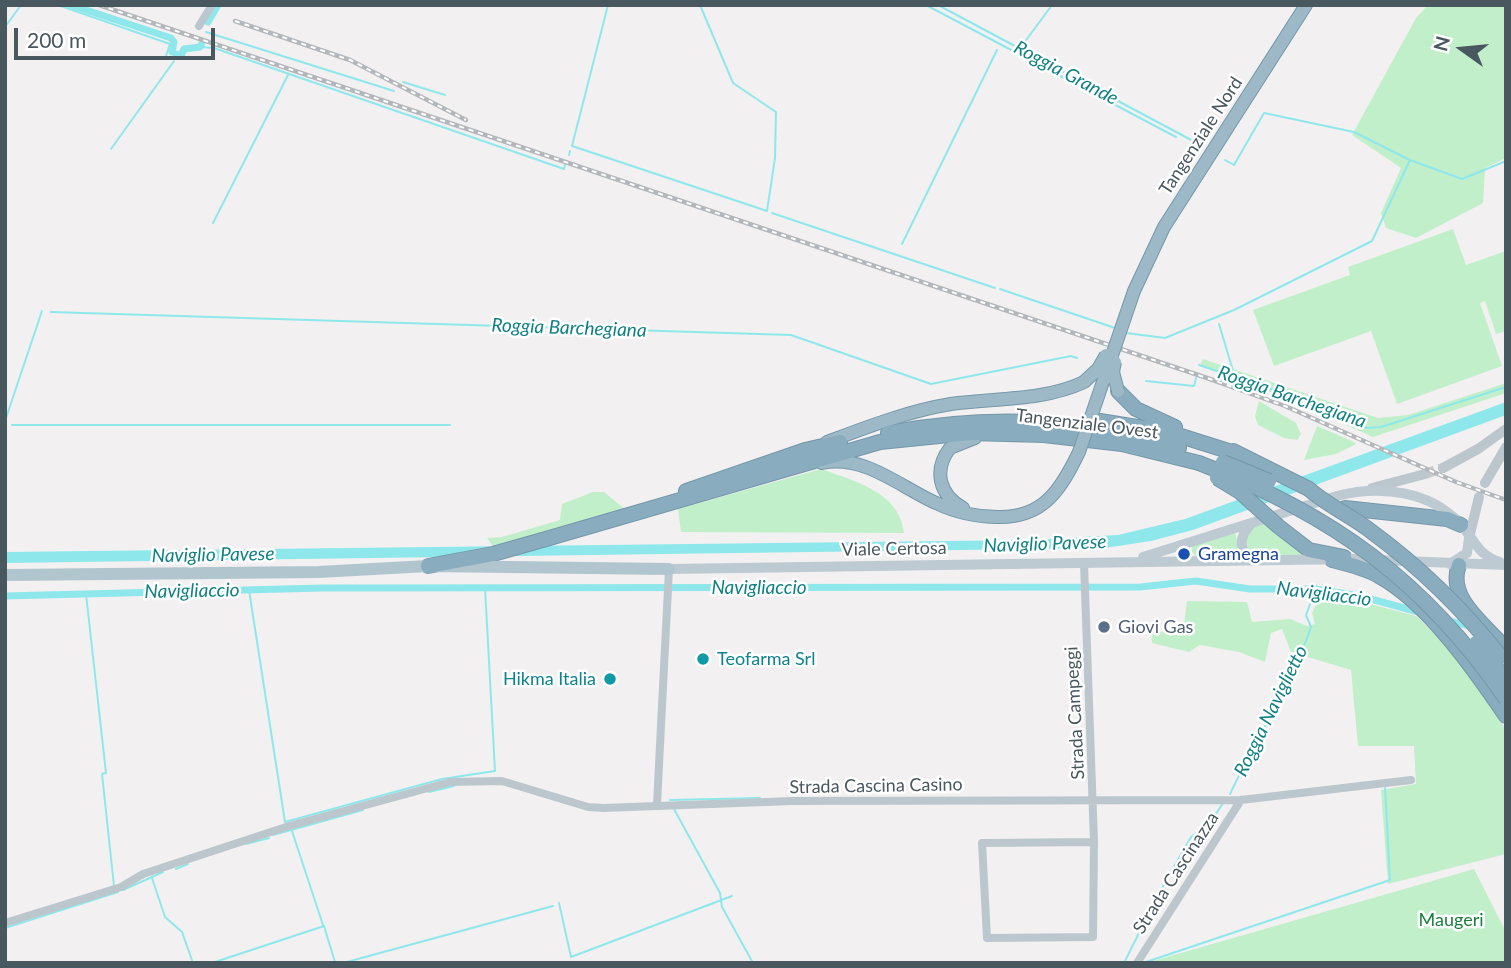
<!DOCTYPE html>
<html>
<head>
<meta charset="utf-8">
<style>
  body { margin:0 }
  #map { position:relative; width:1511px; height:968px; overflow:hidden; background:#f3f0f1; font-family:Lato,sans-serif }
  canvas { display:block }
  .frame { position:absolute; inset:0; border:7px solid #49575e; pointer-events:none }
  .north { position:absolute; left:1427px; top:14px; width:70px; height:70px; -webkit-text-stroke:5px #fff; paint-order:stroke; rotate:285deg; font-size:19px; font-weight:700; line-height:28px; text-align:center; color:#49575e }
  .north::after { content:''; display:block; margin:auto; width:24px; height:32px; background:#49575e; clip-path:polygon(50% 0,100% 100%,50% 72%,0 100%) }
  .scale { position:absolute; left:14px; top:28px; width:201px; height:32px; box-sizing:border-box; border:4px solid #49575e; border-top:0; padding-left:9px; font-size:21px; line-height:24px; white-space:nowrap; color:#49575e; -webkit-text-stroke:5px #fff; paint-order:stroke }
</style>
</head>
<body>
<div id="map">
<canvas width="1511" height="968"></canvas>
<div class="frame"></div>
<div class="north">N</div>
<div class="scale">200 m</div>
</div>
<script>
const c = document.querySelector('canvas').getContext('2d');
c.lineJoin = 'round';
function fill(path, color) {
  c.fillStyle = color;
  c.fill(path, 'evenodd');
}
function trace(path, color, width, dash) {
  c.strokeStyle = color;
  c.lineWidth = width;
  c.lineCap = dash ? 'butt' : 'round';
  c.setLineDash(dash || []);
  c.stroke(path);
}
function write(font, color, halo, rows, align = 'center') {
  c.font = font + ' Lato,sans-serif';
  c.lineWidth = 5;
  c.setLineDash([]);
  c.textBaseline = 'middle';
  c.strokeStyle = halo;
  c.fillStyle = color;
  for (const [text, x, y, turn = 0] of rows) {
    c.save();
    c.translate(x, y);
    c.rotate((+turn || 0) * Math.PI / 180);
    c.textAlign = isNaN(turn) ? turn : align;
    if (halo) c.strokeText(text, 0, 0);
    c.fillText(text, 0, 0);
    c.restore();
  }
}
const green = new Path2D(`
  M1428 5H1506V158L1485 168 1483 203 1416 238 1386 228 1381 213 1401 168 1352 135 1416 18Z
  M1453 229 1466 265 1506 251V331L1496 334 1485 301 1480 303 1502 366 1397 404 1371 331 1274 366 1253 310 1350 275 1348 267Z
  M1203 359 1378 418 1408 415 1506 383V393L1373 437 1286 398 1200 366Z
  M1259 401 1296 423 1301 434 1297 440 1284 438 1258 425 1255 416Z
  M1317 426 1352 441 1356 444 1336 454 1304 460Z
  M821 469C854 481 900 492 904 533L681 532 678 509Z
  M593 492H604L626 510 495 549 487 538 502 537 560 520 562 504Z
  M1269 522 1311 555H1258L1248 548 1246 540 1253 527Z
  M1235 532 1241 557H1196L1192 552V546Z
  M1320 596 1359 601 1416 616 1451 650 1487 699 1506 730V854L1388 884 1381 790 1416 784 1414 746H1358L1351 670 1291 652 1282 629 1271 633 1265 662 1239 652 1200 645 1189 652 1152 643 1151 631 1183 633 1187 601 1247 602 1252 622 1290 619 1307 626 1315 624 1312 613Z
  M1474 869 1506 932V963H1146Z`);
const water = new Path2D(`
  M1506 402V415L1193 530 1151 541 1105 548 5 563V552L1029 540 1118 535 1185 519Z`);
const stream = new Path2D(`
  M58 5 170 44 166 56
  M608 5 572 146 767 211 775 158 776 112 733 83 700 5
  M926 5 1176 137
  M938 5 1195 142
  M5 27 21 5
  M206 32 394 91
  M200 47 214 48 564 169 565 165
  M1021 47 1052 5
  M403 82 445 95
  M111 149 174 61
  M569 155 570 151
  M1225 160 1234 165 1264 113 1354 132 1410 160 1462 179 1506 161
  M772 213 995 288
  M213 223 288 75
  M902 244 997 50
  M1000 289 1115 328
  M51 312 791 335 931 384 1071 356 1077 358
  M1219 324 1234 374
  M1126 333 1165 338 1234 310 1372 241 1410 160
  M1199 365 1321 406 1367 428 1381 427 1506 387
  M1146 381 1194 386 1196 378
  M5 421 42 311
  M12 425H450
  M249 590 285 822 442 779 495 771 485 588
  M86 594 106 773 102 774 114 886
  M429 792 454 786
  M1230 794C1256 739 1292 684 1311 627L1306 615 1316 589
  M670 800 760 798
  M674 809 720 893 722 907 753 963
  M292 831 323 925
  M273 835 363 810
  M246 844 269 838
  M176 869 188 864
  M152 878 165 917 182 932 193 963
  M123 890 163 872
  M559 903 571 957 732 896
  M5 928 118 892
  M212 963 324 926 335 962 339 963
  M343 963 553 906
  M1124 963 1147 917 1158 904 1163 886 1191 837 1210 823 1223 803
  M1143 963 1390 880 1385 788`);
const canal = new Path2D(`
  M71 5 171 38 174 42 172 52
  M208 22 218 5
  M176 54 181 56 184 49 200 47 202 43
  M5 596 323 588 1140 587 1196 581 1250 589H1316L1360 596 1422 613
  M1447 620 1472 627`);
const tertiaryTunnel = new Path2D(`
  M1425 474 1443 468`);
const minor = new Path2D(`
  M199 26 212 5
  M1084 563 1094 842 982 843 987 938 1093 937 1094 842
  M657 804 669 569
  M5 923 121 887 143 874 289 826 450 782 502 781 588 807 603 808 793 801 1241 800 1411 780
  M1137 963 1241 800`);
const tertiary = new Path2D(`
  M1443 468 1478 449 1506 429
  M1485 483 1506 447
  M1372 488 1425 474
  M1469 538 1479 497`);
const secondary = new Path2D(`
  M1250 525C1238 539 1238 553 1257 560
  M1143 557 1337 496C1380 485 1431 490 1462 526 1475 541 1479 556 1500 562
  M1450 564 1467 553 1469 538
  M669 569 1352 559 1506 565`);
const primary = new Path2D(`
  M5 575 319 572 428 566 669 569`);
const trunk = new Path2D(`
  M1134 291 1164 227 1306 5
  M827 442C867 427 908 411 951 404 995 398 1044 401 1084 382
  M822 463C864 454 900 487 936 503 955 512 977 517 998 517 1044 518 1061 489 1079 452
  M963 508C939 495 933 470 950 448L975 438`);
const motorway = new Path2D(`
  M1118 391 1136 409 1175 427
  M1100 421 1168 432 1241 455
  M888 433C984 415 1085 417 1179 448
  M1233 451 1309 489
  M686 491 805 450 840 442
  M1345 508 1447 519 1461 525
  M1278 526 1309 550 1344 557
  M1332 560C1348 564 1365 568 1379 576 1428 603 1474 669 1506 716
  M1459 565C1446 598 1486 625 1506 649
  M428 566 493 554 546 539 880 442 969 433 1044 435 1122 444 1199 463`);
const rail = new Path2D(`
  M99 5 1210 379 1285 406 1456 482 1506 500
  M235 21 350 60 466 120`);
const trunkBridge = new Path2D(`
  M1115 362 1113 372 1118 391
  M1084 382 1098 369 1106 355
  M1079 452 1134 291`);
const motorwayBridge = new Path2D(`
  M1223 462 1269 481
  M1199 463C1332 514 1425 581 1506 699
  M1217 478 1240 492 1278 526
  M1309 489C1328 506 1352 516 1372 532 1421 568 1463 609 1501 657
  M1476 643 1506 680`);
const markers = [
  [1184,554,7,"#1a4fb4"],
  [1104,627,7,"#5c6f8a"],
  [703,659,7,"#0f9aa8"],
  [610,679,7,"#0f9aa8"]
];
const streetNames = [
  ["Tangenziale Nord",1201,136,-57],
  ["Tangenziale Ovest",1087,424,7],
  ["Viale Certosa",894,549,-1],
  ["Strada Campeggi",1075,713,-93],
  ["Strada Cascina Casino",876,786,-1],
  ["Strada Cascinazza",1176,873,-57]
];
const transitNames = [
  ["Gramegna",1198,554]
];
const serviceNames = [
  ["Giovi Gas",1118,627]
];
const cultureNames = [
  ["Teofarma Srl",717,659],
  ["Hikma Italia",596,679,"right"]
];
const parkNames = [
  ["Maugeri",1451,920]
];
const waterNames = [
  ["Roggia Grande",1066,73,28],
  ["Roggia Barchegiana",569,328,2],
  ["Roggia Barchegiana",1292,397,19],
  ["Naviglio Pavese",1045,544,-2],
  ["Naviglio Pavese",213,555,-1],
  ["Navigliaccio",759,588],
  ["Navigliaccio",192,591,-1],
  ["Navigliaccio",1324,594,7],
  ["Roggia Naviglietto",1271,711,-64]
];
fill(green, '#c0efca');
fill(water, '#8ee8eb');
trace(stream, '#8ee8eb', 2);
trace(canal, '#8ee8eb', 7);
trace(tertiaryTunnel, '#c8cacc', 10, [10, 5]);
trace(trunk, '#7498aa', 14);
trace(motorway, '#7498aa', 16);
trace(minor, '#bcc7cd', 8);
trace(tertiary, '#bcc7cd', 10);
trace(secondary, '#bdcad2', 10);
trace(primary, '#b1c5ce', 12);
trace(trunk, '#9db8c6', 12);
trace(motorway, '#89acbe', 14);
trace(rail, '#b3b7bb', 4.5);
trace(rail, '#fff', 2, [5]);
trace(trunkBridge, '#7498aa', 14, []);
trace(motorwayBridge, '#7498aa', 16, []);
trace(trunkBridge, '#9db8c6', 12);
trace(motorwayBridge, '#89acbe', 14);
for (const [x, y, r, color] of markers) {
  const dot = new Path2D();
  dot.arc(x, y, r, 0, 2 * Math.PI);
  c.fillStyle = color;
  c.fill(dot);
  trace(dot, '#fff', 2.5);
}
write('18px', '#49575e', '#fff', streetNames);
write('18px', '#164399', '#fff', transitNames, 'left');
write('18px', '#4e5e75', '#fff', serviceNames, 'left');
write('18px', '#0d838f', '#fff', cultureNames, 'left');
write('18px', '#197f3a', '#fff', parkNames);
write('italic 19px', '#108184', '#fff', waterNames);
</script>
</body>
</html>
